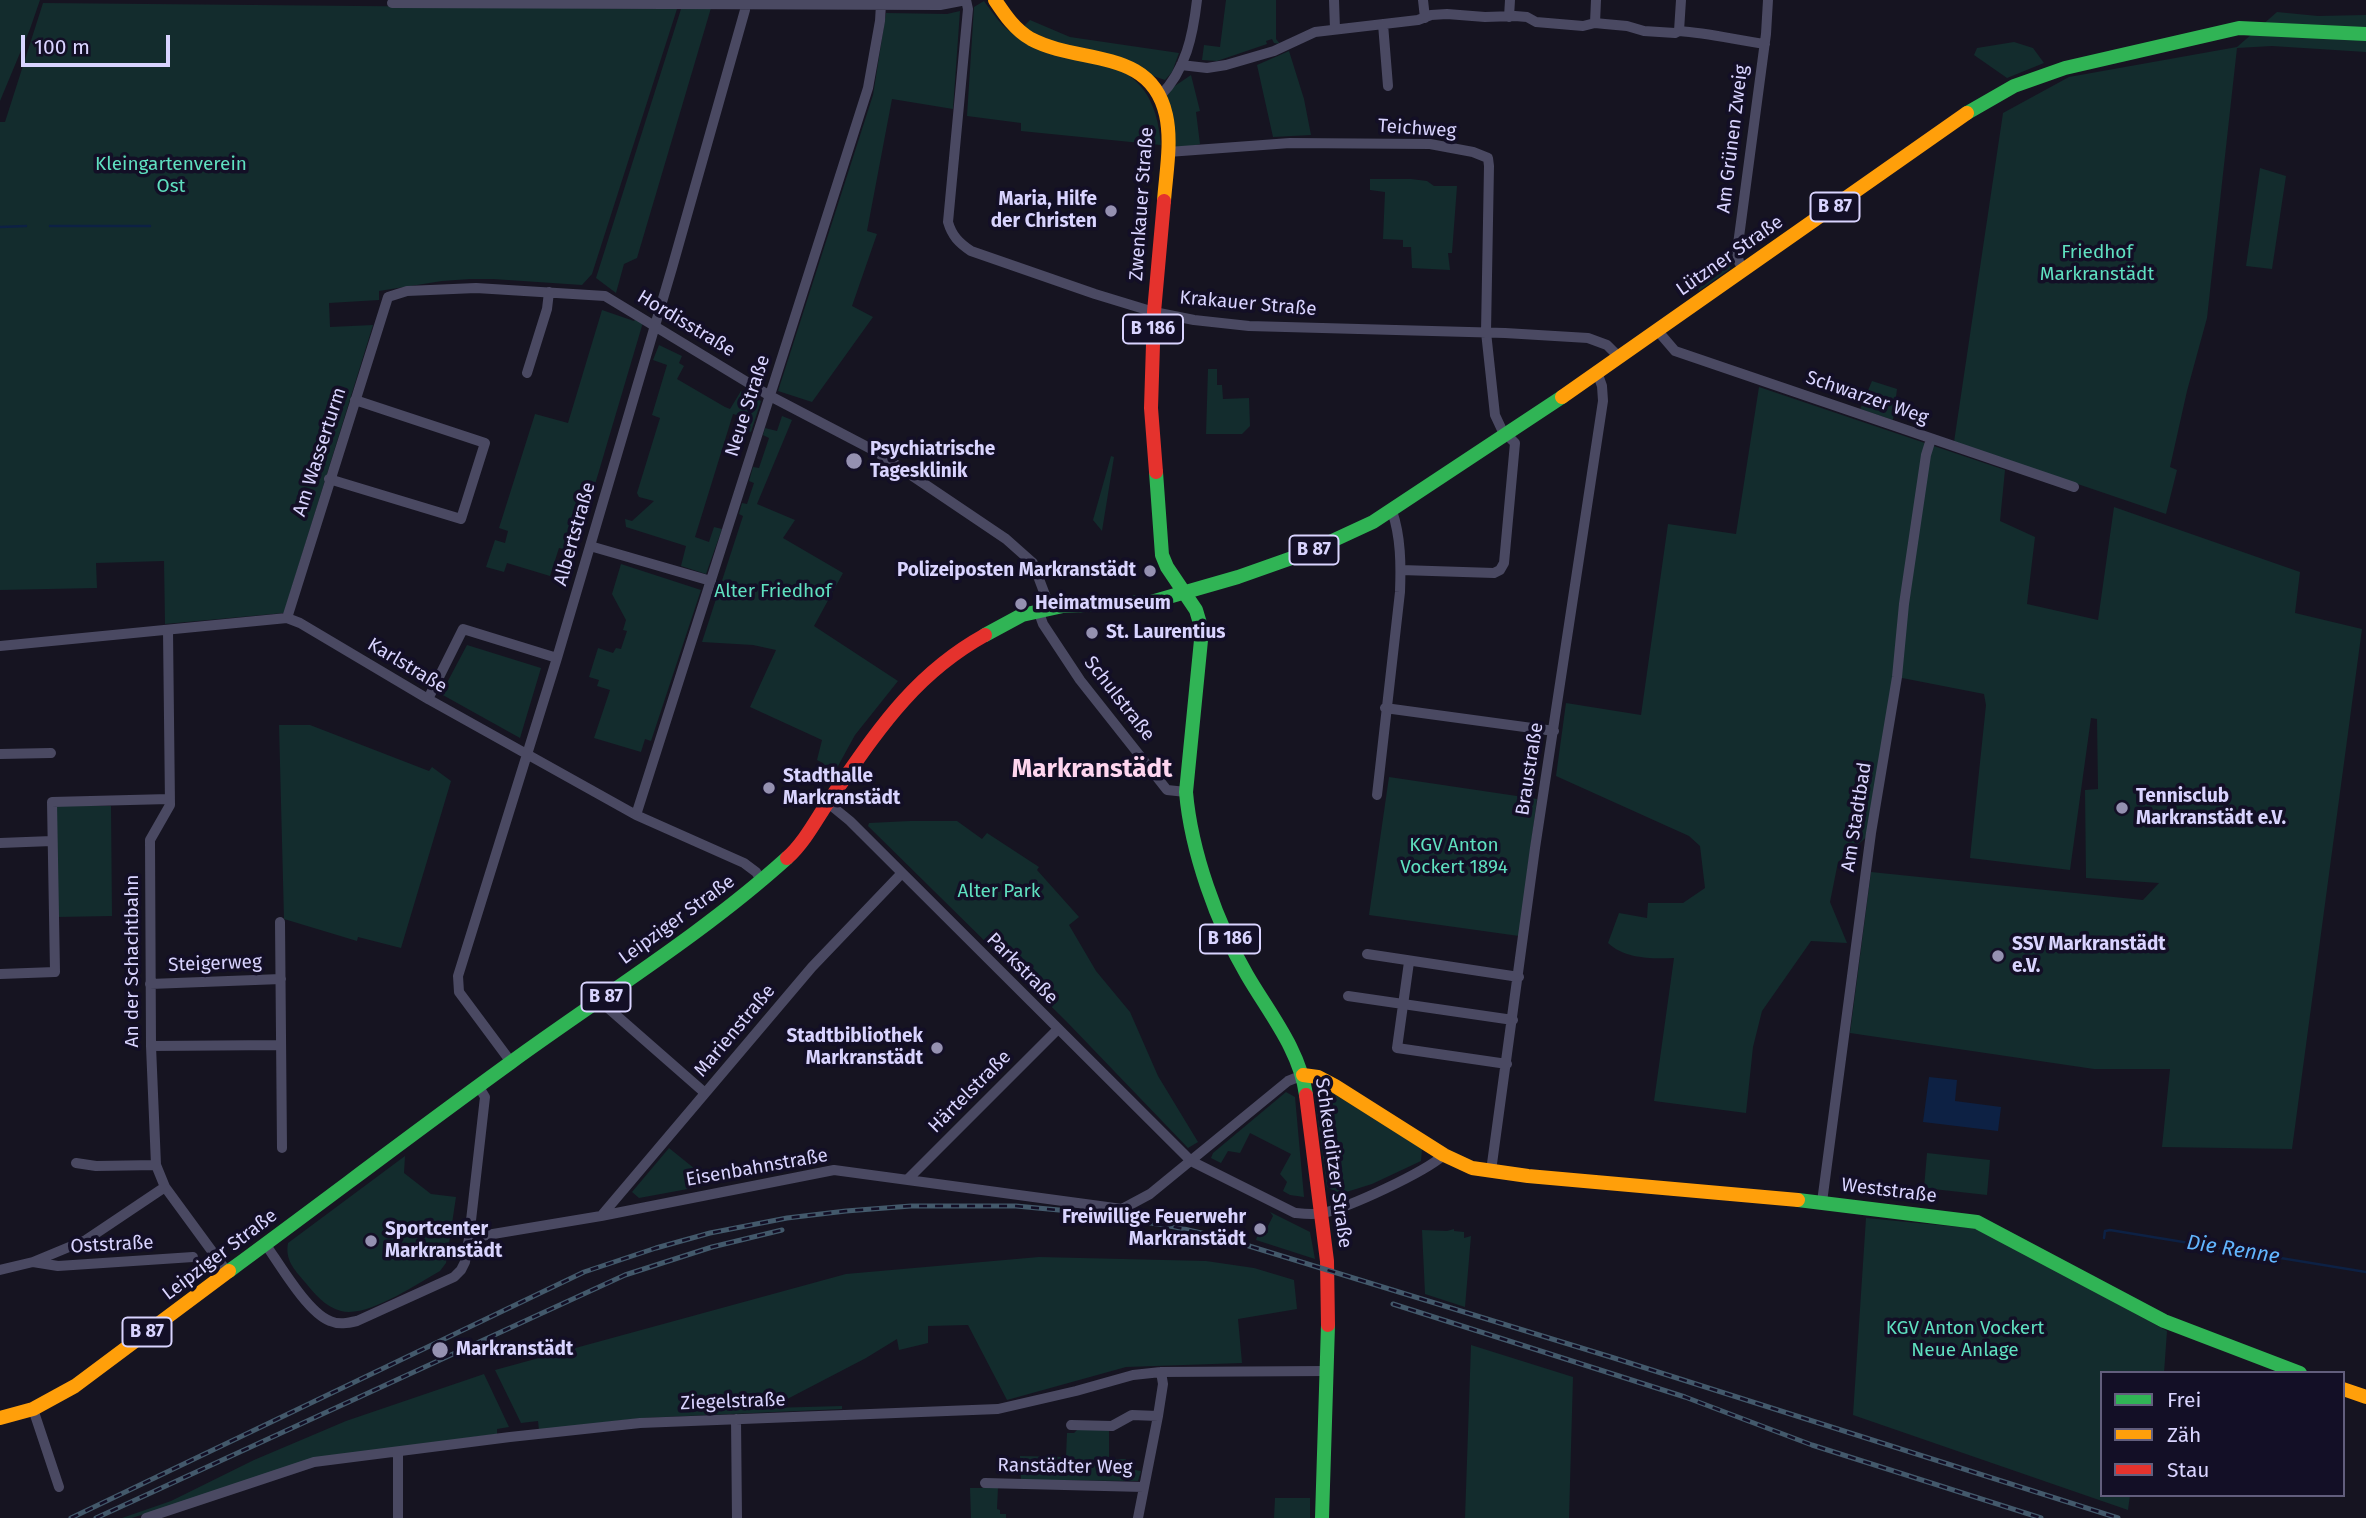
<!DOCTYPE html>
<html>
<head>
<meta charset="utf-8">
<style>
  body { margin:0 }
  #map { position:relative; width:2366px; height:1518px; overflow:hidden; background:#161421; font-family:"Fira Sans",sans-serif }
  canvas { display:block }
  .legend { position:absolute; left:2100px; top:1371px; width:245px; height:126px; box-sizing:border-box; background:#130f26; border:2px solid #625e7d; margin:0; padding:9px 12px; list-style:none; font-size:21px; color:#d9d4ff }
  .legend li { display:flex; align-items:center; gap:14px; height:35px }
  .legend b { width:35px; border:2px solid #625e7d }
  .scale { position:absolute; left:21px; top:35px; width:149px; height:32px; box-sizing:border-box; border:4px solid #d9d4ff; border-top:0; padding-left:9px; font-size:21px; line-height:24px; white-space:nowrap; color:#d9d4ff; -webkit-text-stroke:5px #130f26; paint-order:stroke }
</style>
</head>
<body>
<div id="map">
<canvas width="2366" height="1518"></canvas>
<ul class="legend">
<li><b style="height:9px;background:#30b455"></b>Frei</li>
<li><b style="height:9px;background:#ff9f0a"></b>Zäh</li>
<li><b style="height:9px;background:#e5322d"></b>Stau</li>
</ul>
<div class="scale">100 m</div>
</div>
<script>
const c = document.querySelector('canvas').getContext('2d');
c.lineJoin = 'round';
function fill(path, color) {
  c.fillStyle = color;
  c.fill(path, 'evenodd');
}
function trace(path, color, width, dash) {
  c.strokeStyle = color;
  c.lineWidth = width;
  c.lineCap = dash ? 'butt' : 'round';
  c.setLineDash(dash || []);
  c.stroke(path);
}
function write(font, color, halo, rows, align = 'center') {
  c.font = font + ' "Fira Sans",sans-serif';
  c.lineWidth = 7;
  c.setLineDash([]);
  c.textBaseline = 'middle';
  c.strokeStyle = halo;
  c.fillStyle = color;
  for (const [text, x, y, turn = 0] of rows) {
    c.save();
    c.translate(x, y);
    c.rotate((+turn || 0) * Math.PI / 180);
    c.textAlign = isNaN(turn) ? turn : align;
    if (halo) c.strokeText(text, 0, 0);
    c.fillText(text, 0, 0);
    c.restore();
  }
}
const green = new Path2D(`
  M0 0H40L30 29 0 101Z
  M1226 0H1276V39L1280 44 1274 43 1272 39 1266 41 1267 44 1217 61 1202 60 1204 45 1220 47Z
  M984 1C993 13 1003 29 1017 36 1084 68 1154 48 1161 145L1021 131V123L967 116 974 7Z
  M43 3 677 9 592 274 582 285 493 279H470L442 281 379 291V300L329 303 330 327 373 325 284 613 165 624 164 561 96 563 97 588 0 590V122H5Z
  M711 8 637 258 624 264 616 293 596 278 681 9Z
  M960 11 953 109 892 99 867 231 877 234 852 306 873 317 812 402 778 391 873 95 886 13 947 14Z
  M2277 12 2318 16 2366 15V52L2272 46 2237 48 2207 318 2187 391 2170 467 2177 470 2166 514 1954 442 2003 113 2069 77 2237 47Z
  M1030 20 1070 37 1179 53 1172 72 1165 80 1055 43 1023 27Z
  M2014 42 2033 48 2044 63 2007 78 1974 55 1977 48Z
  M1289 51 1304 99 1311 135 1273 137 1257 65Z
  M1191 75 1200 111 1196 112 1200 144 1168 152 1160 96Z
  M2260 168 2286 176 2272 269 2246 266Z
  M1370 179H1411L1427 181 1434 186H1457L1452 253H1448L1450 270 1412 268 1411 247H1403V240L1383 239 1385 192 1370 190Z
  M1732 252 1730 269 1699 291 1693 277Z
  M602 310 634 321 638 315 644 319 575 552 559 548 550 576 507 563 504 572 486 567 495 540 505 543 508 531 499 528 535 414 568 423Z
  M659 345 682 356 679 363 684 366 677 379 725 407 730 409 741 391 761 401 751 432 744 430 747 418 733 414 695 537 709 542 714 527 722 529 706 574 681 566 686 546 626 527 625 519 632 521 654 501 639 497 637 493 660 418 652 415 667 365 653 360Z
  M1208 369H1217V385H1222L1223 399 1249 398 1250 426 1242 434H1206Z
  M1872 381 1897 389 1893 420 1860 409Z
  M1759 387 2005 470 2000 521 2035 537 2027 604 2098 620 2114 507 2300 572 2295 613 2362 629 2292 1149 2162 1147 2170 1069H2094L1850 1033 1871 872 2143 900 2159 883 2086 878 2085 790 2098 789 2097 719 2091 718 2070 870 1970 858 1986 705 1984 694 1897 677 1871 833 1838 862 1830 902 1847 943 1811 941 1762 1011 1753 1047 1746 1113 1654 1101 1674 958C1652 959 1625 959 1608 943L1619 913 1647 918 1648 903H1683L1705 888 1700 846 1689 836 1556 776 1566 703 1641 715 1668 524 1736 534Z
  M782 416 792 420 757 504 795 520 783 538 843 573 814 626 898 681 855 735 832 777 823 763 817 760 822 740 750 707 776 650 753 645 702 642 743 516 739 514 742 503 747 504 754 483 749 481 753 467 759 468 769 438 763 435 765 428 777 431Z
  M1111 456 1114 457 1102 531 1093 520Z
  M621 564 701 590 651 741 645 739 641 752 594 738 610 690 597 686 599 680 589 677 598 648 613 653 616 648 621 649 627 631 623 630 626 620 612 594Z
  M467 645 541 668 520 738 441 694Z
  M279 725H310L429 771 432 767 451 781 401 948 358 937 357 941 284 919Z
  M1389 777 1537 799 1519 936 1369 915Z
  M56 806H111L112 916 57 917Z
  M910 821H957L982 839 987 833 1039 867 1037 870 1079 917 1069 925 1096 971 1130 1012 1158 1076 1198 1142 1188 1148 1066 1021 868 826 869 823Z
  M1325 1088 1422 1149 1421 1161 1372 1184 1340 1194 1327 1187 1314 1092Z
  M1286 1092 1295 1097 1304 1197 1290 1195 1283 1191 1287 1182 1280 1174 1291 1154 1250 1133 1240 1153 1228 1151 1221 1163 1211 1158 1213 1153Z
  M669 1148 695 1169 690 1175 704 1186 639 1198 632 1192Z
  M1927 1153 1990 1160 1987 1195 1924 1188Z
  M405 1156 404 1173 431 1194 456 1197 446 1263 440 1271C416 1284 368 1318 341 1311 325 1307 314 1293 304 1281 294 1269 285 1260 288 1243Z
  M1270 1212 1310 1232 1315 1259 1256 1240 1259 1231 1268 1233 1266 1230 1273 1216Z
  M1866 1218 1980 1229 2167 1331 2164 1373H2102V1495H2130L2128 1510 1853 1415Z
  M1454 1229V1231L1464 1232V1238L1471 1236 1465 1307 1425 1294 1422 1230 1447 1231Z
  M1039 1257 1206 1261 1254 1268 1294 1280 1297 1309 1238 1319 1242 1363 1126 1367 1007 1400 968 1325 928 1326V1343L899 1350 897 1339 866 1358 770 1408 842 1406V1409L642 1418 539 1430 538 1421 521 1423 495 1370 846 1274Z
  M1471 1345 1573 1377 1569 1518H1465Z
  M484 1374 509 1427 497 1429V1434L313 1459 132 1518H122L171 1501 254 1460 346 1421Z
  M1077 1430H1109V1459H1126L1125 1472 1134 1473 1135 1470 1141 1471 1138 1481 1021 1480 1020 1456 1066 1457 1067 1433H1074Z
  M970 1488H998L997 1509 1000 1510V1514H1006V1518H971Z
  M1275 1498H1310V1518H1274Z`);
const water = new Path2D(`
  M1929 1077 1957 1080 1955 1101 2001 1107 1998 1131 1923 1122Z`);
const stream = new Path2D(`
  M50 226H150
  M0 227 26 226
  M2104 1238 2105 1231 2110 1230 2366 1272`);
const street = new Path2D(`
  M1334 0 1335 29
  M1423 0 1425 18
  M392 3 940 5 966 0 968 9 948 222C952 236 959 243 971 251L1095 294 1154 312 1194 320 1249 326 1505 333 1588 338 1607 345 1619 357
  M1509 17 1510 0
  M1595 23 1596 0
  M1383 24 1388 86
  M1679 31 1681 0
  M1181 65 1207 68 1226 65 1274 51 1315 32 1418 20 1431 15 1447 14 1485 17 1515 16 1527 17 1536 22 1583 26 1595 23 1605 24 1627 26 1644 31 1675 33 1679 31C1709 33 1736 40 1765 44
  M1160 96C1186 70 1193 35 1197 0
  M1168 152 1290 143 1430 144 1473 152 1488 158 1489 166 1486 332 1495 415 1502 430 1515 443 1504 563 1500 570 1494 573 1401 570
  M1744 270 1739 262 1737 252 1766 34 1768 0
  M1657 330 1675 351 2074 487
  M527 373 547 309 549 292
  M329 479 461 519 485 443 355 400
  M590 546 711 581
  M1038 610 1043 624 1080 680 1167 790 1186 792
  M287 618 388 297 407 291 476 288 605 296 770 396 877 452 1006 539 1033 563 1050 608
  M168 631 170 805 150 840 151 1046 156 1165 165 1187 228 1273
  M0 646 287 618 300 623 428 699 636 815 744 863 756 872 762 881
  M428 699 463 629 557 658
  M1385 708 1554 731
  M0 754 51 753
  M1377 795 1400 592C1401 565 1401 537 1392 511
  M828 803 850 821 1191 1161 1295 1213C1305 1214 1314 1215 1323 1213 1350 1207 1423 1173 1444 1155
  M636 815 868 88 880 21 881 4
  M0 843 52 841
  M280 922 282 1148
  M1367 954 1519 977
  M1409 962 1397 1048 1507 1064
  M0 974 55 972 52 802 169 799
  M150 984 281 979
  M1348 996 1513 1020
  M600 1001 705 1093
  M151 1046 281 1045
  M511 1062 459 992 458 976 557 658 672 268 745 10V0
  M76 1163 96 1166 156 1165
  M1491 1171 1535 848 1603 401 1602 386 1597 372
  M907 1180 1058 1029
  M1822 1202 1871 833 1897 677 1904 604 1926 455 1931 439
  M602 1215 812 967 901 874
  M469 1238 601 1216 834 1170 1122 1209 1150 1194 1288 1081 1303 1075
  M266 1245C280 1265 308 1313 330 1321 339 1325 348 1323 357 1321L454 1277 461 1270 465 1262 469 1238 485 1097 479 1087
  M33 1262 58 1266 193 1257
  M0 1270 33 1262 86 1240 165 1187
  M33 1409 59 1487
  M736 1419 737 1518
  M1071 1425 1112 1426 1132 1415 1158 1416
  M985 1483 1144 1487
  M146 1518 314 1462 510 1437 640 1423 998 1409 1076 1391 1133 1375 1161 1372 1327 1371
  M398 1518V1452
  M1138 1518 1158 1416 1163 1384 1161 1372`);
const fast = new Path2D(`
  M1967 113 2014 86 2065 68 2239 28 2366 34
  M1156 472 1162 555 1167 567 1196 610 1202 630 1186 792C1191 851 1217 924 1247 975 1269 1013 1300 1050 1306 1095
  M985 635 1022 615 1063 606 1151 602 1238 577 1306 553 1373 522 1562 397
  M1798 1200 1977 1222 2164 1321 2300 1373
  M229 1271C323 1202 416 1131 510 1063 602 996 703 934 787 858
  M1322 1518 1328 1325`);
const slow = new Path2D(`
  M995 0C1005 15 1015 30 1031 39 1080 65 1151 47 1166 115 1172 142 1166 173 1164 201
  M1562 397 1967 113
  M1303 1075 1318 1077 1335 1086 1444 1155 1472 1168 1528 1176 1798 1200
  M2343 1389 2366 1397
  M0 1418 33 1409 75 1386 229 1271`);
const jam = new Path2D(`
  M1156 472 1151 408 1154 312 1164 201
  M787 858C804 843 816 820 828 802 875 735 911 676 985 635
  M1306 1095 1327 1261 1328 1325`);
const rail = new Path2D(`
  M1393 1304 1685 1397 1812 1445 2041 1518
  M71 1518 584 1272 656 1248 710 1233 787 1218 846 1211 911 1206H1016L1091 1213 1175 1227 1223 1238 1614 1358 2118 1518
  M96 1518 625 1275 712 1247 782 1230`);
const markers = [
  [1111,211,7,"#9591b1"],
  [854,461,9,"#9591b1"],
  [1150,571,7,"#9591b1"],
  [1021,604,7,"#9591b1"],
  [1092,633,7,"#9591b1"],
  [769,788,7,"#9591b1"],
  [2122,808,7,"#9591b1"],
  [1998,956,7,"#9591b1"],
  [937,1048,7,"#9591b1"],
  [1260,1229,7,"#9591b1"],
  [371,1241,7,"#9591b1"],
  [440,1350,9,"#9591b1"]
];
const shields = [
  [1835,207,49],
  [1153,329,60],
  [1314,550,49],
  [1230,939,60],
  [606,997,49],
  [147,1332,49]
];
const shieldNames = [
  ["B 87",1835,207],
  ["B 186",1153,329],
  ["B 87",1314,550],
  ["B 186",1230,939],
  ["B 87",606,997],
  ["B 87",147,1332]
];
const streetNames = [
  ["Teichweg",1417,129,4],
  ["Am Grünen Zweig",1733,139,-83],
  ["Zwenkauer Straße",1142,204,-86],
  ["Lützner Straße",1730,256,-35],
  ["Krakauer Straße",1248,304,5],
  ["Hordisstraße",686,324,31],
  ["Schwarzer Weg",1867,398,19],
  ["Neue Straße",748,406,-72],
  ["Am Wasserturm",320,452,-72],
  ["Albertstraße",575,534,-74],
  ["Karlstraße",407,666,31],
  ["Schulstraße",1119,699,52],
  ["Braustraße",1530,769,-81],
  ["Am Stadtbad",1857,817,-81],
  ["Leipziger Straße",677,920,-36],
  ["An der Schachtbahn",133,961,-90],
  ["Steigerweg",215,964,-2],
  ["Parkstraße",1022,969,45],
  ["Marienstraße",735,1031,-50],
  ["Härtelstraße",970,1092,-45],
  ["Schkeuditzer Straße",1333,1163,82],
  ["Eisenbahnstraße",757,1168,-10],
  ["Weststraße",1889,1191,7],
  ["Oststraße",112,1245,-3],
  ["Leipziger Straße",220,1255,-37],
  ["Ziegelstraße",733,1402,-2],
  ["Ranstädter Weg",1065,1467,1]
];
const parkNames = [
  ["Kleingartenverein",171,165],
  ["Ost",171,187],
  ["Friedhof",2097,253],
  ["Markranstädt",2097,275],
  ["Alter Friedhof",773,592],
  ["KGV Anton",1454,846],
  ["Vockert 1894",1454,868],
  ["Alter Park",999,892],
  ["KGV Anton Vockert",1965,1329],
  ["Neue Anlage",1965,1351]
];
const poiNames = [
  ["Maria, Hilfe",1097,200,"right"],
  ["der Christen",1097,222,"right"],
  ["Psychiatrische",870,450],
  ["Tagesklinik",870,472],
  ["Polizeiposten Markranstädt",1136,571,"right"],
  ["Heimatmuseum",1035,604],
  ["St. Laurentius",1106,633],
  ["Stadthalle",783,777],
  ["Markranstädt",783,799],
  ["Tennisclub",2136,797],
  ["Markranstädt e.V.",2136,819],
  ["SSV Markranstädt",2012,945],
  ["e.V.",2012,967],
  ["Stadtbibliothek",923,1037,"right"],
  ["Markranstädt",923,1059,"right"],
  ["Freiwillige Feuerwehr",1246,1218,"right"],
  ["Markranstädt",1246,1240,"right"],
  ["Sportcenter",385,1230],
  ["Markranstädt",385,1252],
  ["Markranstädt",456,1350]
];
const waterNames = [
  ["Die Renne",2233,1250,9]
];
const districtNames = [
  ["Markranstädt",1092,770]
];
fill(green, '#132c2d');
fill(water, '#0d2144');
trace(stream, '#0d2144', 2.5);
trace(street, '#4a4962', 10);
trace(fast, '#30b455', 14);
trace(slow, '#ff9f0a', 14);
trace(jam, '#e5322d', 14);
trace(rail, '#43596b', 5);
trace(rail, '#130f26', 2.5, [8]);
for (const [x, y, r, color] of markers) {
  const dot = new Path2D();
  dot.arc(x, y, r, 0, 2 * Math.PI);
  c.fillStyle = color;
  c.fill(dot);
  trace(dot, '#130f26', 2.5);
}
for (const [x, y, w] of shields) {
  const box = new Path2D();
  box.roundRect(x - w / 2, y - 14.5, w, 29, 5);
  c.fillStyle = '#130f26';
  c.fill(box);
  trace(box, '#d9d4ff', 2);
}
write('bold 18px', '#d9d4ff', null, shieldNames);
write('19px', '#d9d4ff', '#130f26', streetNames);
write('19px', '#5fe0c0', '#130f26', parkNames);
write('bold 19px', '#d9d4ff', '#130f26', poiNames, 'left');
write('italic 21px', '#62b6ff', '#130f26', waterNames);
write('bold 26px', '#ffd6f0', '#130f26', districtNames);
</script>
</body>
</html>
